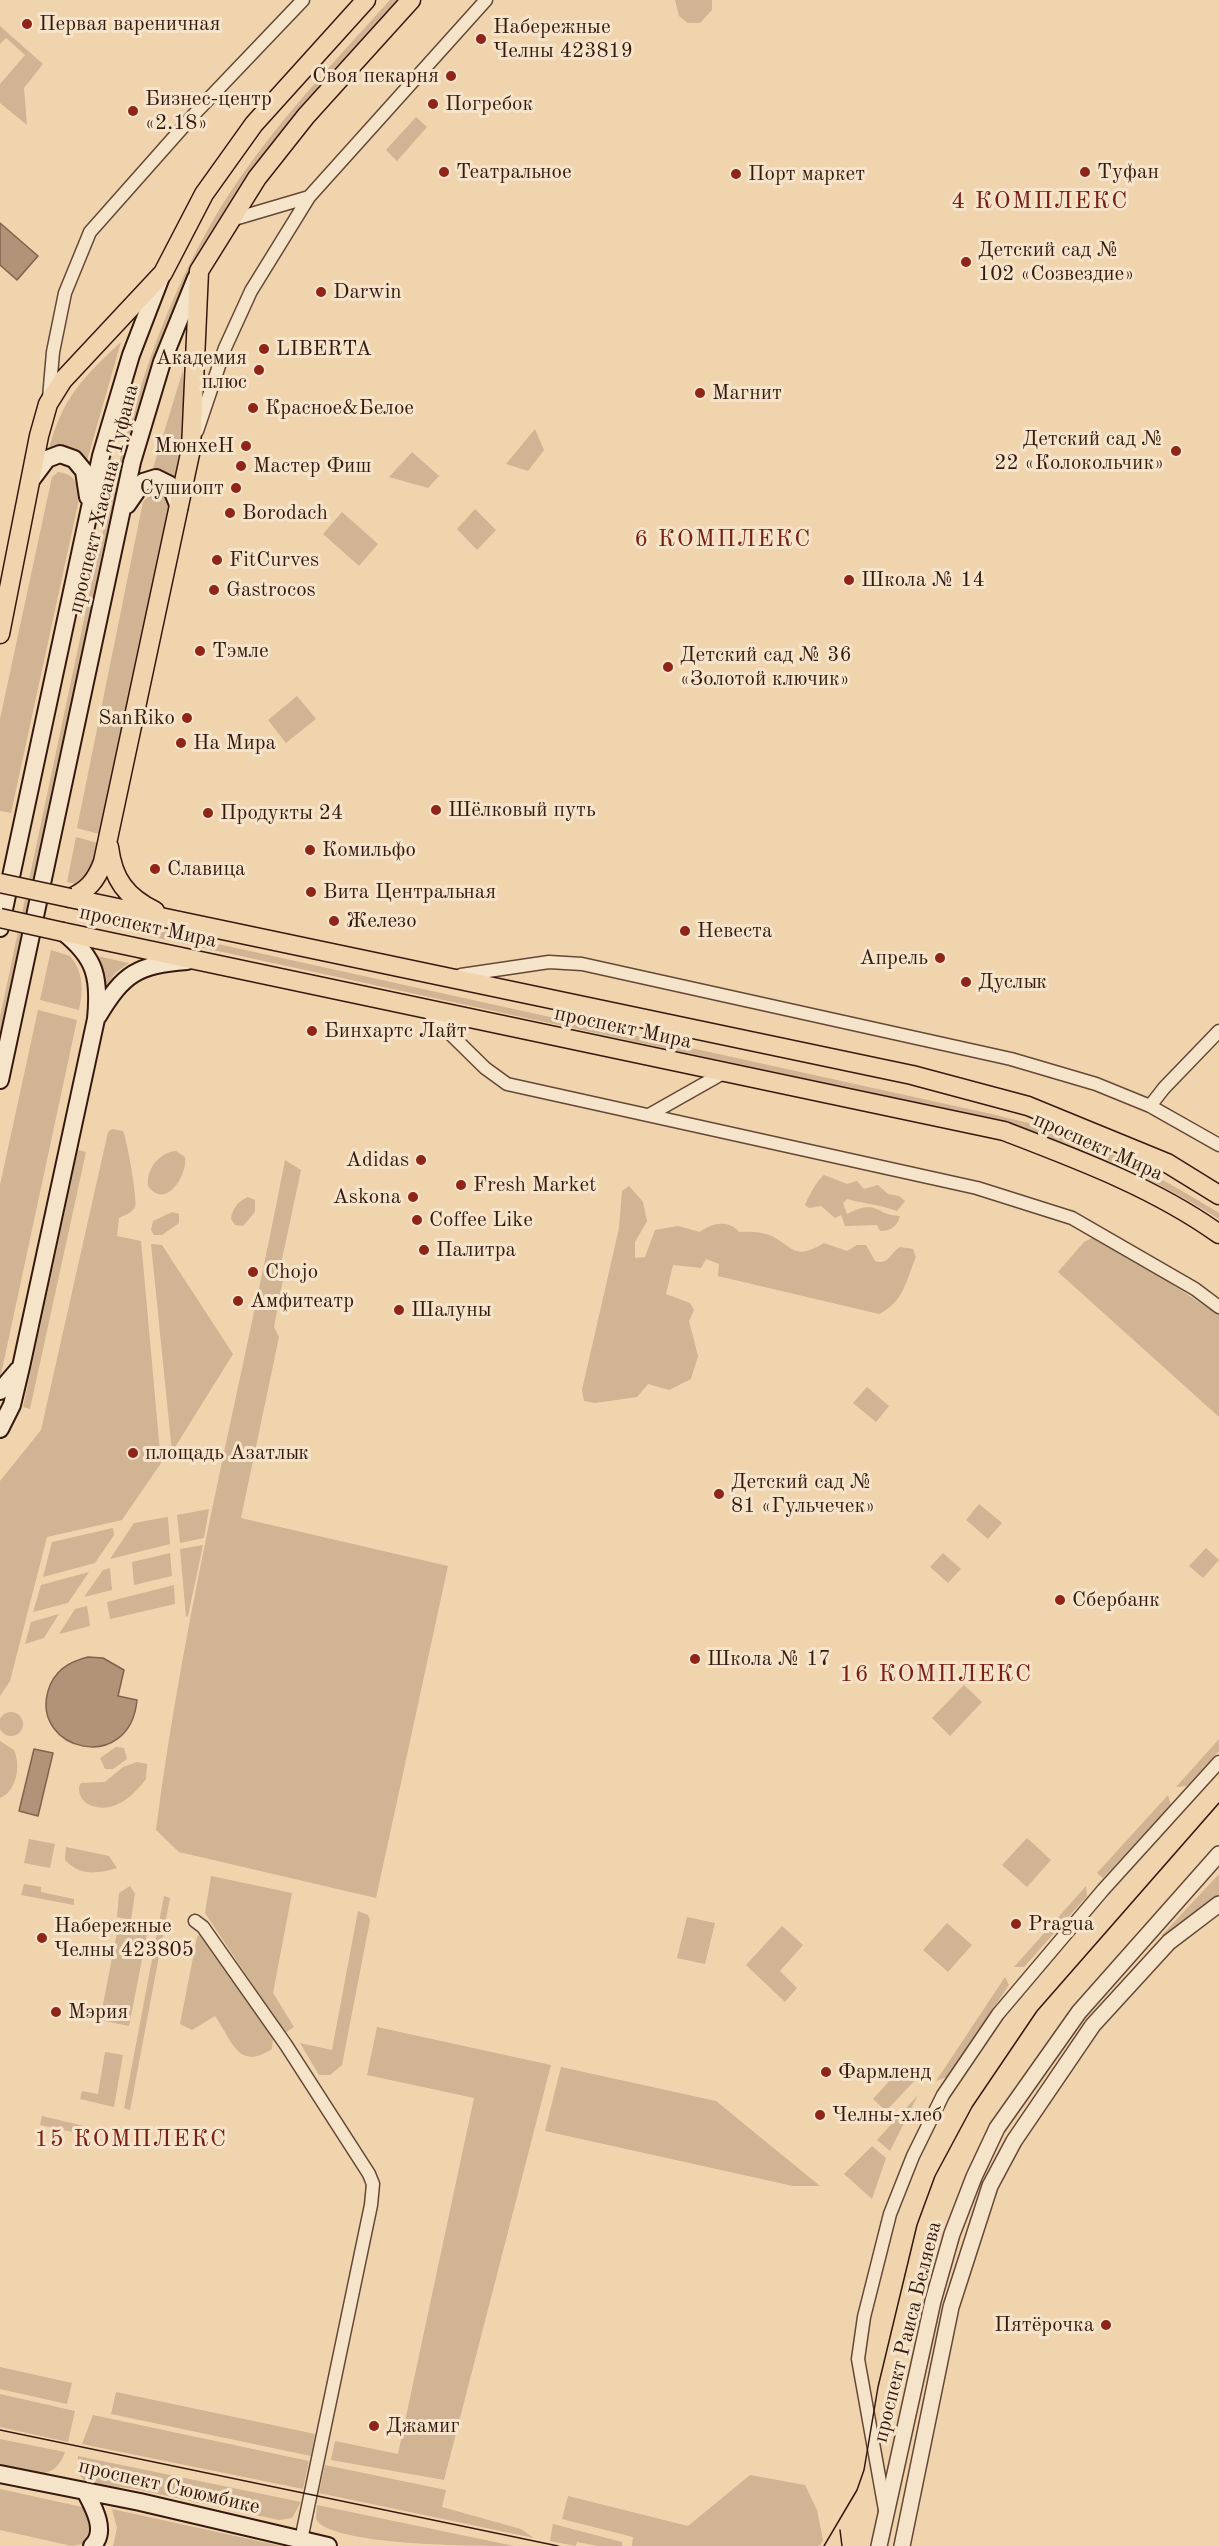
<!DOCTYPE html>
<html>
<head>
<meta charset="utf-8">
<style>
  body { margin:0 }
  canvas { display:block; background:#f0d4ae }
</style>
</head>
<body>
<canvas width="1219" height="2546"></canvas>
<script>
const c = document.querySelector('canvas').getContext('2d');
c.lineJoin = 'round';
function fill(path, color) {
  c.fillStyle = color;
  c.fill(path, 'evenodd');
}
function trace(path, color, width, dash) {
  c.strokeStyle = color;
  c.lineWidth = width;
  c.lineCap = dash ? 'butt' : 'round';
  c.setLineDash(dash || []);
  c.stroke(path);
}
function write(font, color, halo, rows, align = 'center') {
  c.font = font + ' "Old Standard TT",serif';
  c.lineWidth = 6;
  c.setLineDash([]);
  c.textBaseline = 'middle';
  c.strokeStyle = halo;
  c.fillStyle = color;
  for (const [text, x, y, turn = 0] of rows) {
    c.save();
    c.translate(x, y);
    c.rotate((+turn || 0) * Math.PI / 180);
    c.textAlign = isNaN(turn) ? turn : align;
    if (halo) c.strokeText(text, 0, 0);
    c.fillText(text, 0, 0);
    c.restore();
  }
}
const green = new Path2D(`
  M390 0H400L185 286 150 371 116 493 0 1039V1017C27 889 54 762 81 634 113 487 136 355 212 222 260 139 327 70 390 0Z
  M675 0H712V10L700 23H688L679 16Z
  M0 26 43 64 24 88 27 125 0 103V84L25 55 6 38 0 44Z
  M416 117 427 127 397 161 386 150Z
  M121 342 86 464 48 453C61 400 81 379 121 342Z
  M183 370 187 446 180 488 151 475Z
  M535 429 544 450 528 471 506 464Z
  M412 452 439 476 428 488 389 477Z
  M58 472C72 473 78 482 80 495L11 813 0 811V719L52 477Z
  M154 491C165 494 170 502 172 512L103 835 77 828 143 502Z
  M475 509 496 530 477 550 457 529Z
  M342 512 378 544 359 566 323 534Z
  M297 696 316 719 286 743 268 720Z
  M76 837 101 844 95 871 80 885 67 882Z
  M136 926 996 1115C1018 1121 1042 1125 1063 1133 1118 1155 1169 1182 1219 1213V1219C1145 1173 1078 1144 995 1120L135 933 132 929Z
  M51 950 70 956C84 973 83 989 79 1010L40 1000Z
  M97 956 129 963 115 973 106 988 104 972Z
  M38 1010 77 1020 0 1379V1185Z
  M112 1129 123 1131C127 1140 138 1201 135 1207 132 1213 125 1215 119 1218L117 1236 141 1241 161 1463 122 1520 47 1537 10 1681 0 1696V1481L41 1430 108 1132Z
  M78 1150 86 1152 30 1409 23 1407Z
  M176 1151 185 1157C188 1174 166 1211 148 1186 146 1170 159 1152 176 1151Z
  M285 1160 301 1170 281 1264 285 1269 274 1327 279 1337 241 1518 448 1566 376 1898 179 1852 156 1830C185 1604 242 1384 285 1160Z
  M824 1175 847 1184 857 1181 864 1189 878 1185 888 1194 899 1196 905 1201 897 1211C878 1204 865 1204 847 1199L843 1203 847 1214C878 1198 875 1215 900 1216 897 1227 890 1231 880 1231L877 1225 845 1226 841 1215 835 1218 821 1206 809 1208 805 1205C808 1198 817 1180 824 1175Z
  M629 1186 643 1202 647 1221 635 1242V1258L645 1257 655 1230 678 1226 700 1232C711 1223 729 1219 739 1232 747 1231 764 1232 772 1236 795 1249 795 1260 824 1243L847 1251 857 1245H866L875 1261C888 1266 890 1253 900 1247L913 1249 916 1257C906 1280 904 1302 879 1314L718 1276 719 1264 706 1259 701 1268 673 1265 666 1294 690 1303 694 1310 689 1321 698 1356 691 1379 669 1390 648 1384 637 1397 595 1403 584 1401 582 1390 619 1228 622 1191Z
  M248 1197 255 1200V1212L243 1226 235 1225 231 1219C232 1209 238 1201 248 1197Z
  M172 1212 179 1214V1223L162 1235H154L151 1230 153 1221Z
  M1092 1238H1101L1219 1315V1417L1058 1272 1084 1242Z
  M151 1244 162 1245 233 1354 172 1452Z
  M867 1387 889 1406 876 1422 853 1403Z
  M979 1504 1002 1523 988 1539 966 1520Z
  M209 1509 204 1538 180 1543 177 1515Z
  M168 1517 170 1544 110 1559 134 1523Z
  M113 1528 114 1535 95 1563 43 1577 52 1542Z
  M203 1545 188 1616 186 1617 180 1549Z
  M1206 1548 1219 1560 1203 1578 1189 1566Z
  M170 1553 172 1576 134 1585 132 1562Z
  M943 1553 961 1569 948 1583 930 1567Z
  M110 1568 112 1590 84 1597 103 1570Z
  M89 1572 68 1603 33 1612 41 1585Z
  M174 1585 175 1604 110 1619 107 1602Z
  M87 1606 90 1626 59 1634 75 1609Z
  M59 1614 44 1638 25 1644 31 1622Z
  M964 1685 982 1702 950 1736 932 1718Z
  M-1 1724a12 12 0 1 1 24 0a12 12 0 1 1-24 0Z
  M1219 1739V1751L1187 1786 1176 1787Z
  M0 1741 14 1750C21 1765 17 1791 0 1798Z
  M116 1747 124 1748 127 1759 113 1769H105L100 1758Z
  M137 1762 147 1764 146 1779C133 1796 113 1815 90 1805 82 1802 79 1795 79 1787L81 1783 105 1782 123 1767Z
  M1168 1795 1171 1805 1103 1878 1097 1873Z
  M1027 1838 1051 1860 1027 1887 1002 1865Z
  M29 1839 55 1844 50 1868 24 1863Z
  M66 1847 109 1856 117 1868C97 1874 80 1876 65 1860Z
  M1219 1874V1896L1165 1938 1162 1935Z
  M211 1876 292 1893 273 1993 294 2027 285 2033 205 1913Z
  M24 1884 41 1887V1892L74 1899V1905L21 1895Z
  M130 1886 135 1894 131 1920 117 1917 119 1893Z
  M1086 1886 1087 1896 1024 1967H1014Z
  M164 1896 170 1898 130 2110 124 2108Z
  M358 1911 368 1915 370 1920 342 2065 330 2075H319L300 2043 332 2050Z
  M687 1917 715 1923 705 1964 677 1958Z
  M947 1923 972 1945 948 1972 923 1950Z
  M126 1924 148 1929 129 2026 100 2020 118 1927 125 1928Z
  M782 1926 803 1945 780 1971 797 1988 785 2002 746 1965Z
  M200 1934H203L273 2037 272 2049C238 2071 233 2042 215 2016L192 2030 180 2024 197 1937Z
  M1005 1977 1009 1985 947 2077 936 2081Z
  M377 2027 551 2065 444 2480 331 2460 335 2441 398 2454 474 2098 367 2075Z
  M105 2052 123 2055 114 2107 80 2099 82 2091 98 2094Z
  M561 2067 716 2101 820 2186H793L545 2131Z
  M902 2067 911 2069 919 2076 886 2111 873 2099 892 2078 890 2075Z
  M918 2095 890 2151 877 2140Z
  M42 2116 84 2126 82 2134 40 2125Z
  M872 2146 886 2158 872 2199 844 2174Z
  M0 2367 72 2383 67 2404 0 2389Z
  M116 2392 315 2434 311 2456 111 2414Z
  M0 2394 75 2411 68 2442 0 2427Z
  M93 2415 309 2461 303 2489 82 2444Z
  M0 2439 65 2452C53 2486 26 2471 0 2465Z
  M78 2456 301 2502 292 2518 279 2520 135 2489 86 2483 78 2473Z
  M325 2465 446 2490 442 2507 521 2529 534 2538 319 2493Z
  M750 2475 805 2485 817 2510 823 2540 820 2546H632L633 2537 562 2519 568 2496 688 2526Z
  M0 2489 82 2507 86 2510 93 2530 83 2544 72 2546 0 2530Z
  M317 2505 514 2546C481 2546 329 2546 316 2519Z
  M112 2509 281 2546H113L117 2528Z
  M553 2524 622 2542V2546H598L577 2542 576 2546 550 2541Z`);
const water = new Path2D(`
  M0 223 38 256 17 280 0 265Z
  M88 1657 103 1658 124 1670 118 1696 137 1700C130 1775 31 1751 48 1691 54 1671 68 1662 88 1657Z
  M34 1749 53 1753 38 1816 19 1811Z`);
const minor = new Path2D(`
  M231 220 309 197
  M49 398 53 352 65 293 90 232 199 109 303 0
  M197 431 225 348 251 291 309 197 486 0
  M461 975 549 962 582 964 1011 1059 1096 1084 1150 1106 1219 1145
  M427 1011 485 1068 507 1084 977 1188 1072 1218 1195 1289 1219 1307
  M1150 1106 1164 1088 1219 1031
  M649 1115 725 1072
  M195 1921 203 1927 286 2045 369 2174 373 2184 371 2205 301 2540
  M885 2510 858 2359 864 2317 890 2214 913 2156 943 2095 998 2014 1103 1890 1219 1762`);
const tertiary = new Path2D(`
  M879 2546 933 2301 952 2234 974 2177 997 2128 1079 2012 1219 1854
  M902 2546 951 2307 990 2186 1014 2141 1093 2025 1169 1942 1219 1904`);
const secondary = new Path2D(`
  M32 479 47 459 60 454 74 459 84 471 88 497
  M127 505 143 482 156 478 170 485 179 507
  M0 928 101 456 131 355 161 277
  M98 1016C124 973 137 965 187 961
  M0 1080 132 462 162 362 196 278
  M0 1391 18 1370
  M0 1429 12 1405 21 1367 96 1019C100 978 96 958 63 932
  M0 2474 140 2502 328 2546
  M85 2491C93 2506 108 2532 92 2546`);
const primary = new Path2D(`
  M0 634 39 436 48 404 63 380 163 273 204 194 254 124 366 0
  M109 847C113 879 126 897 155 911
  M70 898 912 1075 1028 1106 1167 1163 1219 1195
  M70 898C87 891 96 881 103 862L191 449 199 271 257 178 306 116 411 0
  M63 932 1004 1131C1077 1159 1155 1188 1219 1234`);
const tram = new Path2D(`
  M0 2430 558 2546
  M840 2530 842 2546
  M824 2546 857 2490 864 2470 878 2387 917 2225 935 2176 972 2107 1037 2011 1219 1803`);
const primaryBridge = new Path2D(`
  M0 883 70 898
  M0 918 63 932`);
const markers = [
  [27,24,6,"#8f2418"],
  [481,39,6,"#8f2418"],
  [451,76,6,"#8f2418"],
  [433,104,6,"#8f2418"],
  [133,111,6,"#8f2418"],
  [444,172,6,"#8f2418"],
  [1085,172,6,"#8f2418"],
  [736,174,6,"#8f2418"],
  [966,262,6,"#8f2418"],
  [321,292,6,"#8f2418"],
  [264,349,6,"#8f2418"],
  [259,370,6,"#8f2418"],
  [700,393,6,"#8f2418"],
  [253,408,6,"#8f2418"],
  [246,446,6,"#8f2418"],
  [1176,451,6,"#8f2418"],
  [241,466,6,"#8f2418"],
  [236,488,6,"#8f2418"],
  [230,513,6,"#8f2418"],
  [217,560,6,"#8f2418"],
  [849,580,6,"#8f2418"],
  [214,590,6,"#8f2418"],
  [200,651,6,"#8f2418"],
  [668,667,6,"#8f2418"],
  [187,718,6,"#8f2418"],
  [181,743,6,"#8f2418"],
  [436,810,6,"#8f2418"],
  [208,813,6,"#8f2418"],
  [310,850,6,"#8f2418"],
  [155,869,6,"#8f2418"],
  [311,892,6,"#8f2418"],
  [334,921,6,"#8f2418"],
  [685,931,6,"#8f2418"],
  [940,958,6,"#8f2418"],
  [966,982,6,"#8f2418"],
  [312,1031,6,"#8f2418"],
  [421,1160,6,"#8f2418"],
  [461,1185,6,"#8f2418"],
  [413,1197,6,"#8f2418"],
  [417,1220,6,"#8f2418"],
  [424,1250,6,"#8f2418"],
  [253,1272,6,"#8f2418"],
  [238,1301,6,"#8f2418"],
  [399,1310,6,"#8f2418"],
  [133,1453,6,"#8f2418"],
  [719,1494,6,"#8f2418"],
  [1060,1600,6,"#8f2418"],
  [695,1659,6,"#8f2418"],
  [1016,1924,6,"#8f2418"],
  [42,1938,6,"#8f2418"],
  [56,2012,6,"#8f2418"],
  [826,2072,6,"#8f2418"],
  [820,2115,6,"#8f2418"],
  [1106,2325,6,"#8f2418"],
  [374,2426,6,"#8f2418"]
];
const poiNames = [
  ["Первая вареничная",39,24],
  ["Набережные",493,27],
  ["Челны 423819",493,51],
  ["Своя пекарня",439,76,"right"],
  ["Бизнес-центр",145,99],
  ["«2.18»",145,123],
  ["Погребок",445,104],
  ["Театральное",456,172],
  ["Туфан",1097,172],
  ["Порт маркет",748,174],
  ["Детский сад №",978,250],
  ["102 «Созвездие»",978,274],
  ["Darwin",333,292],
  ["LIBERTA",276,349],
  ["Академия",247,358,"right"],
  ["плюс",247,382,"right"],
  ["Магнит",712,393],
  ["Красное&Белое",265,408],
  ["Детский сад №",1164,439,"right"],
  ["22 «Колокольчик»",1164,463,"right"],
  ["МюнхеН",234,446,"right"],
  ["Мастер Фиш",253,466],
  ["Сушиопт",224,488,"right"],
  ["Borodach",242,513],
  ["FitCurves",229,560],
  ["Школа № 14",861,580],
  ["Gastrocos",226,590],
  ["Тэмле",212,651],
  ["Детский сад № 36",680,655],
  ["«Золотой ключик»",680,679],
  ["SanRiko",175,718,"right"],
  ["На Мира",193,743],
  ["Шёлковый путь",448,810],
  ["Продукты 24",220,813],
  ["Комильфо",322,850],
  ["Славица",167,869],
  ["Вита Центральная",323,892],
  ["Железо",346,921],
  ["Невеста",697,931],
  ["Апрель",928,958,"right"],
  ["Дуслык",978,982],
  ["Бинхартс Лайт",324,1031],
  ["Adidas",409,1160,"right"],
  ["Fresh Market",473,1185],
  ["Askona",401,1197,"right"],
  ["Coffee Like",429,1220],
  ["Палитра",436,1250],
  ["Chojo",265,1272],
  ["Амфитеатр",250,1301],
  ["Шалуны",411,1310],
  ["площадь Азатлык",145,1453],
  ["Детский сад №",731,1482],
  ["81 «Гульчечек»",731,1506],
  ["Сбербанк",1072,1600],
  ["Школа № 17",707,1659],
  ["Pragua",1028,1924],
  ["Набережные",54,1926],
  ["Челны 423805",54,1950],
  ["Мэрия",68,2012],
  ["Фармленд",838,2072],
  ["Челны-хлеб",832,2115],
  ["Пятёрочка",1094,2325,"right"],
  ["Джамиг",386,2426]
];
const streetNames = [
  ["проспект Хасана Туфана",104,499,-76],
  ["проспект Мира",148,927,12],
  ["проспект Мира",623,1028,12],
  ["проспект Мира",1098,1147,24],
  ["проспект Раиса Беляева",908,2332,-76],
  ["проспект Сююмбике",169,2487,13]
];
const quarterNames = [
  ["4 КОМПЛЕКС",1040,202],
  ["6 КОМПЛЕКС",723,540],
  ["16 КОМПЛЕКС",936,1675],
  ["15 КОМПЛЕКС",131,2140]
];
fill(green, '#d0b493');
fill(water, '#b19477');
trace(water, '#80634d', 1.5);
trace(minor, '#644835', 15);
trace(tertiary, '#644835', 18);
trace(secondary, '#36190d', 20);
trace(primary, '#36190d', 21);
trace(minor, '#f5e3ca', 12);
trace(tertiary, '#f5e3ca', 15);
trace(secondary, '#f5e3ca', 16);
trace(primary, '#f0d4ae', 18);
trace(tram, '#36190d', 1.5);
trace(primaryBridge, '#36190d', 21, []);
trace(primaryBridge, '#f0d4ae', 18);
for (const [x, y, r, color] of markers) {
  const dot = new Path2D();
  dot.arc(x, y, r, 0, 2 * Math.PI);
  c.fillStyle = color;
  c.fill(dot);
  trace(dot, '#f5e3ca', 2);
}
write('21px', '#36190d', '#f5e3ca', poiNames, 'left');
write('21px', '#36190d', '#f5e3ca', streetNames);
c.letterSpacing = '1.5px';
write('24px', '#7a1f14', '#f5e3ca', quarterNames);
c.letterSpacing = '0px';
</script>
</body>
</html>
